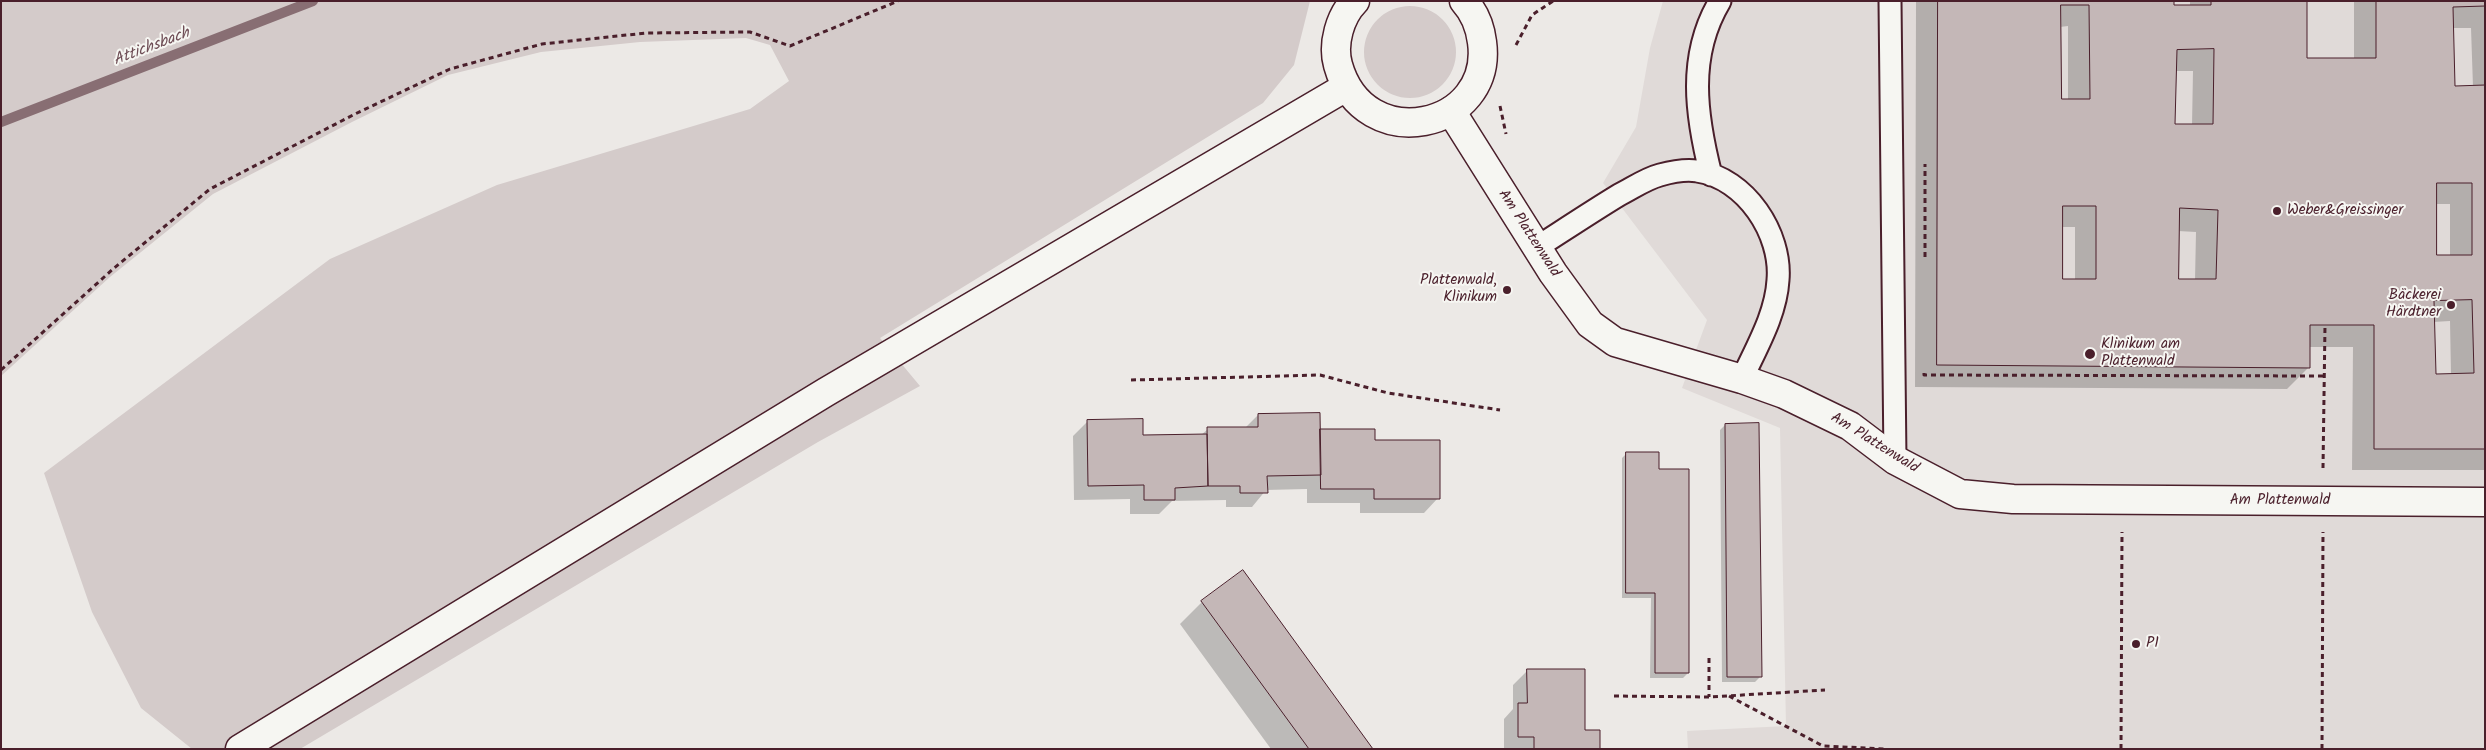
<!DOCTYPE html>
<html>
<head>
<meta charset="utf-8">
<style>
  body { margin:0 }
  #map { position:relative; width:2486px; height:750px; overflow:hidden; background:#ece9e6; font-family:Kalam,sans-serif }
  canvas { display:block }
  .frame { position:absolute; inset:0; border:2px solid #4a1f2b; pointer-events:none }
</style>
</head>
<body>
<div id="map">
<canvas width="2486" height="750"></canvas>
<div class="frame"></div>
</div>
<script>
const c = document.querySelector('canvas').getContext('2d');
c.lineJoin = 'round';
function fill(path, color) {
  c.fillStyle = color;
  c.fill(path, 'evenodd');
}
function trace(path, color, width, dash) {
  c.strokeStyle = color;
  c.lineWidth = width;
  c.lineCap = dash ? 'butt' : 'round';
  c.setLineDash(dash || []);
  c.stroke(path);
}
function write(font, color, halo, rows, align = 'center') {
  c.font = font + ' Kalam,sans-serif';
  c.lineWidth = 4;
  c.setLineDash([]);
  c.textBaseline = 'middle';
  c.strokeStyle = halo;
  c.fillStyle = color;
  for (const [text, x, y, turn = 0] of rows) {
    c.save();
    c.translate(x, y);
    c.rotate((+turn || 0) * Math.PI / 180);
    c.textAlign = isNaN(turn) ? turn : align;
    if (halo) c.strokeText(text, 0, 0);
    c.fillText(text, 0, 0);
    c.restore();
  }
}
const built = new Path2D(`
  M1663 1H2485V749H1688L1687 731 1786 726 1780 428 1682 388 1707 320 1603 183 1636 127 1650 48Z`);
const green = new Path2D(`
  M1 1H1310L1294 65 1263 103 880 338 920 386 818 442 300 749H192L141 708 92 612 44 473 330 259 497 185 750 109 789 81 770 45 746 38 640 42 541 52 448 75 352 122 213 194 110 277 1 376Z
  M1364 52a46 46 0 1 1 92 0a46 46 0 1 1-92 0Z`);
const shadow = new Path2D(`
  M1916 1H2173V7H2190V1H2306V59H2354V1H2485V470H2352L2353 347H2309V367L2287 389 1915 387ZM2068 26V100H2060V27ZM2452 28H2471L2473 87H2454ZM2175 71H2193L2192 125H2174ZM2436 204H2450V256H2436ZM2062 227H2075V281H2062ZM2178 231 2196 232 2195 280H2177ZM2450 321 2451 375 2435 376 2433 322Z
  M1258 415 1374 442 1438 498 1424 513H1360V503H1307V489L1266 490 1252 507H1226V500L1172 501 1159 514H1130V499L1074 500 1073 436 1088 421 1142 436H1200L1208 429 1245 428Z
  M1725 425 1760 677 1755 682H1722L1720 430Z
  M1627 453 1688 673 1683 678H1650L1651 598H1622V458Z
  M1202 602 1372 749H1271L1180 624Z
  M1528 670 1583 732 1599 749H1504V719L1513 709V685Z`);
const stream = new Path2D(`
  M1 122 313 1`);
const building = new Path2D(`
  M1938 1H2174V5H2211V1H2307V58H2376V1H2485V6L2453 7 2455 86 2485 85V449H2374V325H2310V368L1937 365ZM2061 5H2089L2090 99H2062ZM2214 49 2213 124H2175L2177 50ZM2437 183H2472V255H2437ZM2063 206H2096V279H2063ZM2180 208 2218 210 2216 279H2179ZM2472 300 2474 373 2436 374 2434 301Z
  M1320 413 1321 475 1267 476 1268 493H1240V486H1208L1207 427H1258V414Z
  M1143 419V435L1207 434 1208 486 1175 488V500H1144V485L1088 486 1087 420Z
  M1759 423 1762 677H1727L1725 424Z
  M1320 429H1375V440H1440V499H1374V489H1321Z
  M1626 452H1659V469H1689V673H1655V593H1626Z
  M1243 570 1373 749H1309L1201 601Z
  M1527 669H1585V730H1600V749H1534V737H1518V703H1527Z`);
const path = new Path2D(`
  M1516 45 1532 15 1553 1
  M1500 106 1506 134
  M1925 257V164
  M1 370 113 269 210 189 355 114 450 69 542 44 646 33 750 32 790 46 898 1
  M1924 373V375L2324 376
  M1131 380 1320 375 1388 393 1500 410
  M2323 468 2325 325
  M1709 658V697
  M1614 696 1709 697 1825 690
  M1729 696 1823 746 1886 749
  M2121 749 2122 532
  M2322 749 2323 532`);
const service = new Path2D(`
  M1890 1 1895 460
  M1711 175C1696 116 1687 56 1720 1
  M1536 248C1564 230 1591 212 1619 195 1633 188 1645 179 1660 175 1671 172 1685 169 1697 171 1746 178 1782 234 1778 280 1776 315 1756 348 1742 379`);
const minor = new Path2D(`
  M1451 111 1553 273 1590 324 1615 342 1742 379 1784 394 1850 426 1895 460 1960 494 2013 499 2485 502`);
const tertiary = new Path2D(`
  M1355 1C1340 16 1332 44 1338 65 1364 158 1494 129 1482 42 1480 26 1475 13 1464 1
  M240 749 826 392 1346 87`);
const markers = [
  [2277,211,5,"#4a1f2b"],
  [1507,290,5,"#4a1f2b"],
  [2451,305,5,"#4a1f2b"],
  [2090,354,6,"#4a1f2b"],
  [2136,644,5,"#4a1f2b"]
];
const poiNames = [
  ["Weber&Greissinger",2287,211],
  ["Plattenwald,",1497,281,"right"],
  ["Klinikum",1497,298,"right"],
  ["Bäckerei",2441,296,"right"],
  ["Härdtner",2441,313,"right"],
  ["Klinikum am",2101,345],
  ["Plattenwald",2101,362],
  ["P1",2146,644]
];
const streetNames = [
  ["Am Plattenwald",1528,234,57],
  ["Am Plattenwald",1874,444,32],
  ["Am Plattenwald",2280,501]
];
const waterNames = [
  ["Attichsbach",152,48,-21]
];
fill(built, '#e0dad8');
fill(green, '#d4cbca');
fill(shadow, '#0003');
trace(stream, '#886e73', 10);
fill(building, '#c4b7b7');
trace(building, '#4a1f2b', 1);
trace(service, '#4a1f2b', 25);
trace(minor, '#4a1f2b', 31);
trace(tertiary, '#4a1f2b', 31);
trace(path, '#4a1f2b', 3, [5, 4]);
trace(service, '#f6f6f2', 21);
trace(minor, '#f6f6f2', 28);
trace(tertiary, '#f6f6f2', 28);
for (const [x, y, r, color] of markers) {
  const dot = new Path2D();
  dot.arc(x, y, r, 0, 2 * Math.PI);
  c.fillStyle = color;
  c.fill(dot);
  trace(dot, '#f6f6f2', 2);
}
write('15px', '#4a1f2b', '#f6f6f2', poiNames, 'left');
write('15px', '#4a1f2b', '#f6f6f2', streetNames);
write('italic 16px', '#6e4d55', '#f6f6f2', waterNames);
</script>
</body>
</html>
